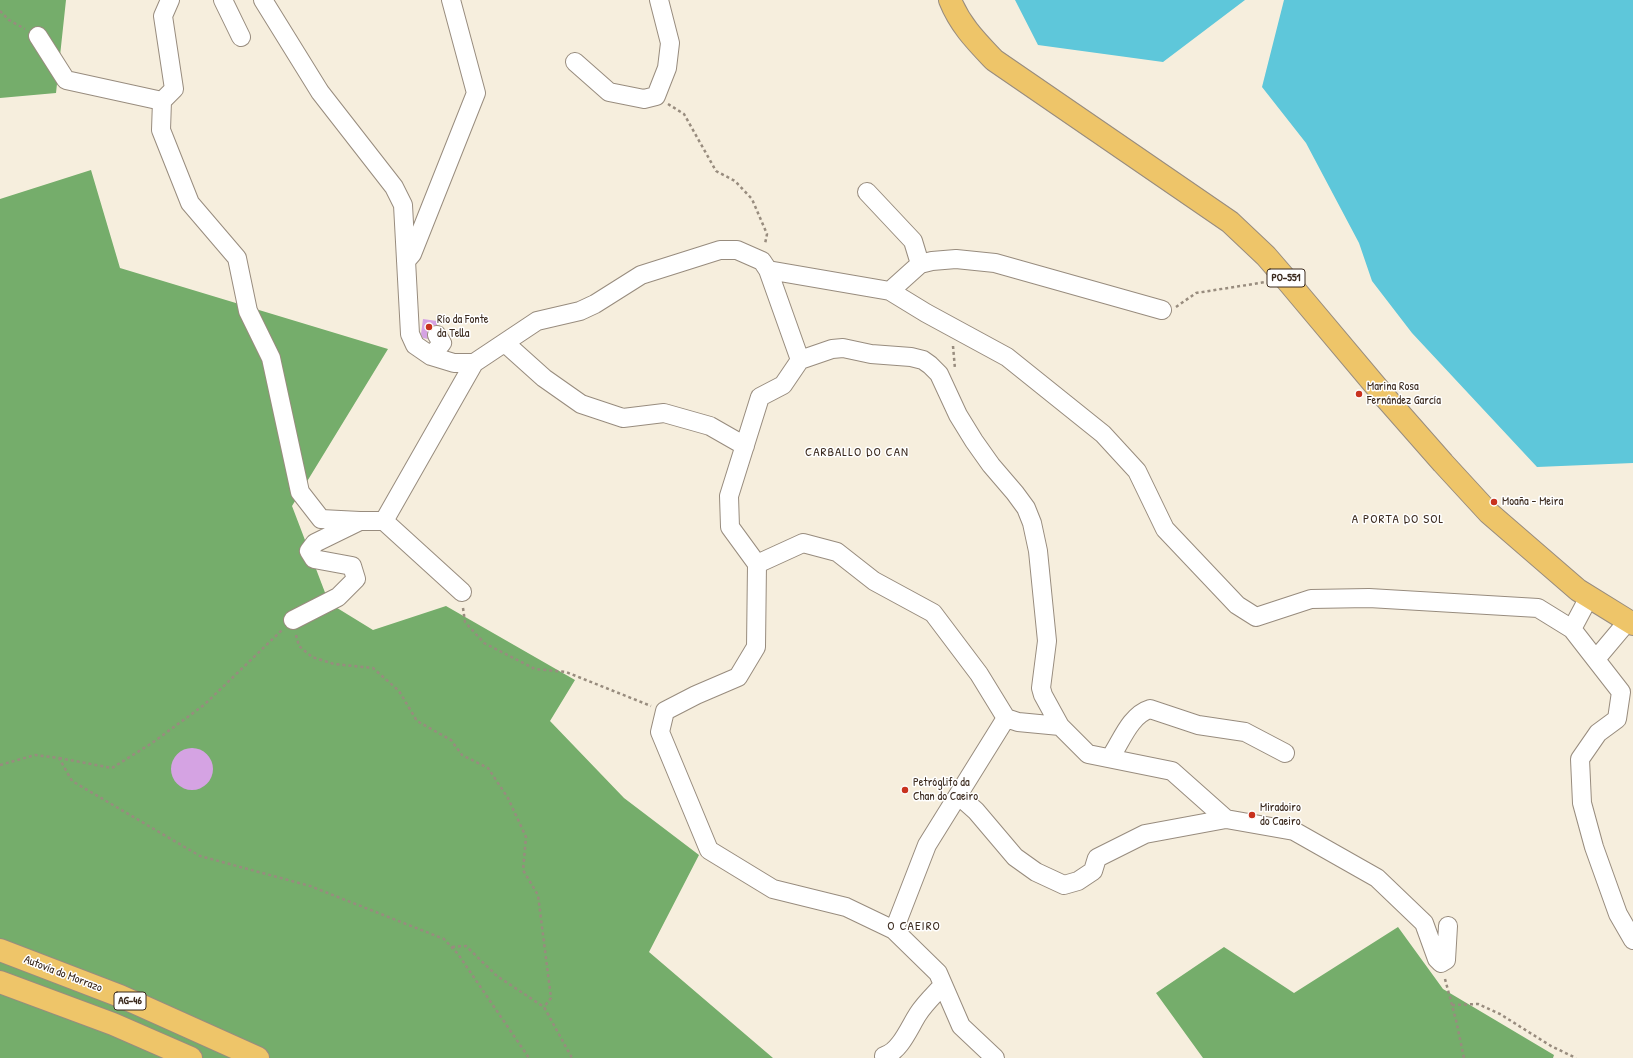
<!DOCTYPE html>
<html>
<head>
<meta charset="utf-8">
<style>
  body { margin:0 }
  canvas { display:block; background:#f6eedd }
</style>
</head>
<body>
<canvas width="1633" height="1058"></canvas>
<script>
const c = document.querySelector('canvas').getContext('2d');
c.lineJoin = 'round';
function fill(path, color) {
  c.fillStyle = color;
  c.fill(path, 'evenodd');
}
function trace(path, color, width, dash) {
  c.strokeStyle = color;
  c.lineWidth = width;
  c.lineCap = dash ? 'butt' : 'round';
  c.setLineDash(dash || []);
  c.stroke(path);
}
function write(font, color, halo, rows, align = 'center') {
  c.font = font + ' "Patrick Hand",sans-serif';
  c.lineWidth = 3;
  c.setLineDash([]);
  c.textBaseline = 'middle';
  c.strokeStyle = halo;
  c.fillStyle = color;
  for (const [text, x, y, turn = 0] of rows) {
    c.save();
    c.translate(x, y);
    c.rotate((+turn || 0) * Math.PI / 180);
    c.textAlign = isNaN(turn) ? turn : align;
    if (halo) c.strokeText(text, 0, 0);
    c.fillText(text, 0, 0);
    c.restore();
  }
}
const forest = new Path2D(`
  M0 0H66L56 93 0 98Z
  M91 170 120 268 388 349 292 506 329 603 373 630 446 606 575 680 550 721 624 798 699 855 649 952 773 1058H0V199Z
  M1398 927 1443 989 1554 1055 1553 1058H1203L1156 993 1224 947 1294 993Z`);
const water = new Path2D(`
  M1015 0H1245L1163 62 1038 45Z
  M1284 0H1633V463L1537 467 1412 333 1372 281 1359 243 1306 143 1262 87Z`);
const building = new Path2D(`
  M423 319 437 321V325L432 326 428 330 427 335 428 339 423 338 421 334Z
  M171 769a21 21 0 1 1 42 0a21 21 0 1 1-42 0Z`);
const path = new Path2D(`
  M0 11 9 20 25 29
  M668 104 684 114 716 171 735 181 752 199 767 234 765 244
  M1176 307 1196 293 1266 282
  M953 346 955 369
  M463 608 465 622 484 643 535 669 566 672 651 706
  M296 635 299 646 312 657 334 664 373 668 399 691 417 721 451 740 462 755 488 768 508 798 526 837 523 870 538 895 551 998 544 1007
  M59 758 112 768 152 743 204 705 282 630
  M0 765 35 755 59 758 72 781 200 856 310 886 444 939 458 954 529 1058
  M452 947 466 946 497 976 544 1007 572 1058
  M1445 979 1456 1020 1464 1058
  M1452 1005 1478 1004 1500 1014 1551 1046 1576 1058`);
const minor = new Path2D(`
  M223 0 241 37
  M263 0 320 92 394 187 403 205 410 334 415 345 431 356 454 363H474L537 321 580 311 595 304 641 275 720 250H737L762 261 768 270 890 291 926 313 1007 357 1103 434 1137 471 1165 529 1237 605 1256 617 1311 599 1369 598 1538 608 1572 629 1621 692 1617 719 1598 733 1580 759 1582 803 1594 847 1618 914 1633 940
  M38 36 66 80 162 101 174 89 163 16 170 0
  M575 62 609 92 644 99 656 96 667 68 670 43 659 0
  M162 101 161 130 190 203 237 258 248 311 271 358 300 492 321 519 360 521
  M867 192 913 241 920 264
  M406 261 412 254 476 93 451 0
  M890 291 920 264 932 261 956 259 995 263 1162 310
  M505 343 544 378 581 404 623 418 664 413 710 426 745 446
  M431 356 442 343 437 335
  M800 360 832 349 843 348 871 354 911 357 923 360 930 365 939 374 958 415 974 441 991 465 1015 493 1026 508 1032 523 1038 551 1047 641 1041 688 1043 695 1060 726
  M384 521 462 592
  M757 564 730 527 729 496 760 397 783 385 800 360 768 270
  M293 620 338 597 356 579 352 566 314 559 309 551 315 543 360 521H384L474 363
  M1572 629 1589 597
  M1596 659 1628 621
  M1110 758C1121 742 1130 715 1150 709L1198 725 1245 732 1285 753
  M958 795 976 811 1015 857 1036 872 1064 885 1078 881 1093 871 1097 858 1145 834 1226 819
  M894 930 927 845 1006 718
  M884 1056C900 1052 910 1026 918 1014 925 1003 935 994 943 985
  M995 1058 961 1026 938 973 894 930 846 907 773 889 709 850 660 732 665 711 696 695 738 677 756 647 757 564 803 543 837 552 874 581 933 613 979 674 1006 718 1018 722 1060 726 1088 754 1172 771 1226 819 1294 831 1377 878 1424 923 1437 959 1441 963 1446 960 1448 926`);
const primary = new Path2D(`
  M950 0C960 25 976 41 994 60L1230 222 1266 256 1285 278 1385 397 1443 463 1489 513 1578 590 1633 624`);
const motorway = new Path2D(`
  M0 950 120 996 258 1058
  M0 982 113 1024 191 1058`);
const markers = [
  [429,327,4,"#c8321e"],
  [1359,394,4,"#c8321e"],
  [1494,502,4,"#c8321e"],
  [905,790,4,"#c8321e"],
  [1252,815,4,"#c8321e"]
];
const shields = [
  [1286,278,38],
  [130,1001,32]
];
const shieldNames = [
  ["PO-551",1286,278],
  ["AG-46",130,1001]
];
const poiNames = [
  ["Río da Fonte",437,320],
  ["da Tella",437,334],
  ["Marina Rosa",1367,387],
  ["Fernández García",1367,401],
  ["Moaña - Meira",1502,502],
  ["Petróglifo da",913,783],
  ["Chan do Caeiro",913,797],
  ["Miradoiro",1260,808],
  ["do Caeiro",1260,822]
];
const streetNames = [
  ["Autovía do Morrazo",63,974,21]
];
const neighbourhoodNames = [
  ["CARBALLO DO CAN",857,453],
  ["A PORTA DO SOL",1398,520],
  ["O CAEIRO",914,927]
];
fill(forest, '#75ad6b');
fill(water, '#5ec7da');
fill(building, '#d5a3e3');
trace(minor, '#988c7e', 20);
trace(primary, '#988c7e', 24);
trace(motorway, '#988c7e', 24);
trace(path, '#988c7e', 2.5, [3, 3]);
trace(minor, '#fff', 18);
trace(primary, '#eec569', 22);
trace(motorway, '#eec569', 22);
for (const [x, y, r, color] of markers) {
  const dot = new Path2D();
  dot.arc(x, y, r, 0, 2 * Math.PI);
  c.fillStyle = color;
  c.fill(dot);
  trace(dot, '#fff', 1.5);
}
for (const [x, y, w] of shields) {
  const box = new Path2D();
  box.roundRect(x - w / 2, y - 9, w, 18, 3);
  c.fillStyle = '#fff';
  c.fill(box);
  trace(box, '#3b2a1e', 1);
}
write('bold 11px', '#3b2a1e', null, shieldNames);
write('12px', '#3b2a1e', '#fff', poiNames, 'left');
write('12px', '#3b2a1e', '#fff', streetNames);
c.letterSpacing = '1px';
write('13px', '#3b2a1e', '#fff', neighbourhoodNames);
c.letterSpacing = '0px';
</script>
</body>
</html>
